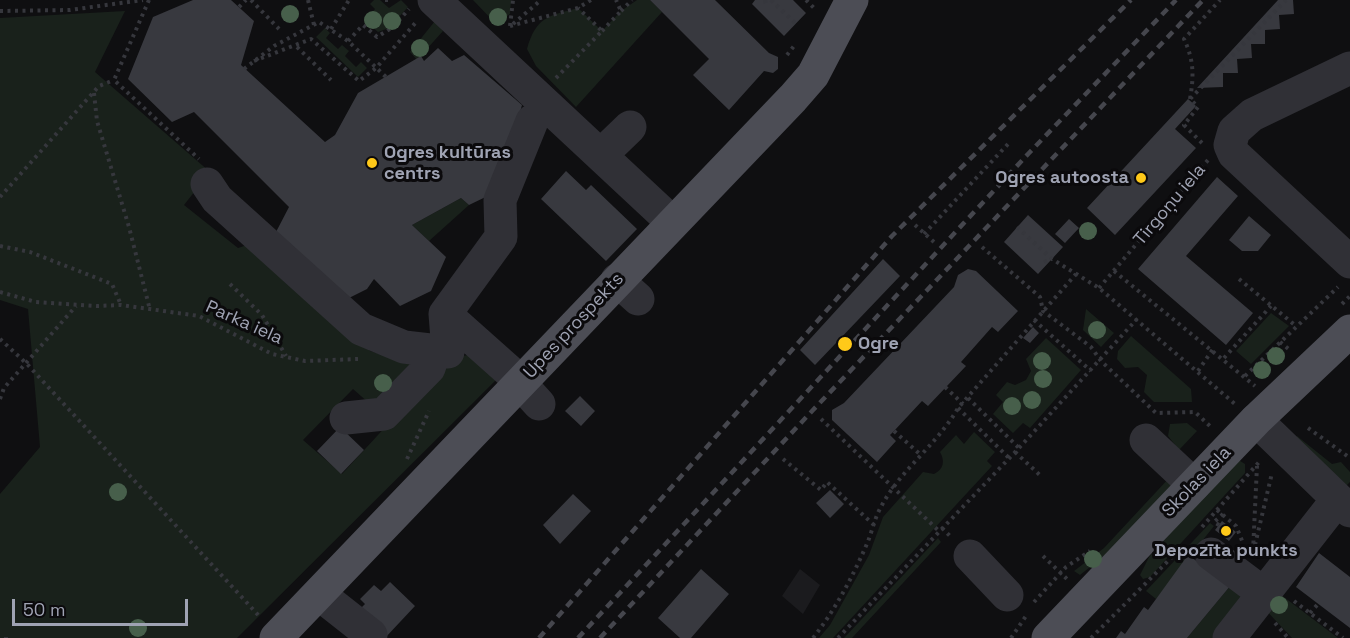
<!DOCTYPE html>
<html>
<head>
<meta charset="utf-8">
<style>
  body { margin:0 }
  #map { position:relative; width:1350px; height:638px; overflow:hidden; background:#0f0f11; font-family:"Space Grotesk",sans-serif }
  canvas { display:block }
  .scale { position:absolute; left:12px; top:599px; width:176px; height:27px; box-sizing:border-box; border:3px solid #9fa3b3; border-top:0; padding-left:8px; font-size:18px; line-height:21px; white-space:nowrap; color:#9fa3b3; -webkit-text-stroke:4px #0b0a0c; paint-order:stroke }
</style>
</head>
<body>
<div id="map">
<canvas width="1350" height="638"></canvas>
<div class="scale">50 m</div>
</div>
<script>
const c = document.querySelector('canvas').getContext('2d');
c.lineJoin = 'round';
function fill(path, color) {
  c.fillStyle = color;
  c.fill(path, 'evenodd');
}
function trace(path, color, width, dash) {
  c.strokeStyle = color;
  c.lineWidth = width;
  c.lineCap = dash ? 'butt' : 'round';
  c.setLineDash(dash || []);
  c.stroke(path);
}
function write(font, color, halo, rows, align = 'center') {
  c.font = font + ' "Space Grotesk",sans-serif';
  c.lineWidth = 6;
  c.setLineDash([]);
  c.textBaseline = 'middle';
  c.strokeStyle = halo;
  c.fillStyle = color;
  for (const [text, x, y, turn = 0] of rows) {
    c.save();
    c.translate(x, y);
    c.rotate((+turn || 0) * Math.PI / 180);
    c.textAlign = isNaN(turn) ? turn : align;
    if (halo) c.strokeText(text, 0, 0);
    c.fillText(text, 0, 0);
    c.restore();
  }
}
const built = new Path2D(`
  M800 569 820 585 803 614 782 596Z`);
const green = new Path2D(`
  M374 0H380L389 8 401 0 408 7 389 28 378 32 365 21 375 9 370 4Z
  M473 0H511L510 14 496 24Z
  M637 0H650L662 12 576 107 536 66 527 49C536 17 548 16 578 8L602 31 621 11Z
  M125 11 95 72 210 172 184 205 238 248 256 242 370 351 422 366 370 404 353 389 303 440 342 474 449 358 468 355 496 380 237 638H0V494L40 447 28 309 0 300V18Z
  M435 21 443 31 417 60 410 52Z
  M325 28 330 33 326 38 338 49 342 45 349 51 345 56 356 67 361 62 367 68 358 77 316 37Z
  M461 198 469 205 429 241 412 225Z
  M1086 309 1114 333 1101 347 1083 330Z
  M1271 313 1289 326 1251 364 1236 351Z
  M1131 336 1191 389 1192 402H1154L1144 392 1147 375 1138 367 1125 368 1117 359 1118 351Z
  M1046 338 1081 370 1030 428 1023 423 1013 433 993 414 1003 402 996 395 1007 382 1015 385 1026 380 1031 371 1026 359Z
  M1187 423 1197 431 1179 450 1168 436 1170 424Z
  M974 432 995 452 987 461 992 466 833 638H819L830 625 869 555 883 517 923 472 934 474C944 469 945 461 940 452L956 435 964 444Z
  M1297 436 1332 464 1341 462 1350 472V482L1346 486 1293 441Z
  M1237 459 1245 464V473L1150 577 1143 579 1140 575 1149 557Z
  M1170 477 1175 483 1120 543 1080 575 1074 571 1104 548Z
  M1210 523 1214 526 1156 599 1146 591Z
  M938 538 941 542 852 638H844Z
  M1231 585 1244 594 1220 638H1187Z
  M1272 588 1338 638H1292L1261 605Z`);
const building = new Path2D(`
  M193 0H231L254 21 241 65 325 142 335 135 358 93 421 56 424 61 438 48 452 61 464 55 522 105 498 191 469 205 461 198 412 225 446 257 431 291 400 306 374 279 367 289 347 299 276 232 289 207 194 112 172 122 128 79 153 17Z
  M650 0H715L769 53 778 57V69L773 73 764 71 729 110 693 75 709 59Z
  M755 0H793L806 13 784 36 752 4Z
  M1278 0H1293L1294 14 1279 15 1280 29 1265 30V44H1251L1252 58 1237 59 1238 73H1223V87L1197 88Z
  M1188 99 1196 106 1175 129 1196 148 1115 235 1087 208Z
  M566 171 586 190 591 185 637 229 606 261 541 199Z
  M1217 177 1238 196 1186 256 1253 313 1226 345 1138 269Z
  M1028 215 1063 247 1038 274 1004 242Z
  M1249 216 1271 235 1258 251H1242L1229 240Z
  M1069 219 1079 228 1065 243 1055 234Z
  M883 259 900 276 815 365 800 350Z
  M968 269 976 271 1018 311 998 332 992 327 961 362 966 366 928 406 922 401 894 431 890 435 896 441 877 462 832 420V410L844 403 954 287 958 275Z
  M1033 327 1039 333 1030 343 1023 338Z
  M580 396 595 411 581 426 565 411Z
  M340 427 364 450 341 474 317 451Z
  M830 490 844 504 830 518 816 503Z
  M573 494 591 511 560 544 543 525Z
  M1222 521 1236 532 1229 541 1215 530Z
  M1319 553 1350 577V628L1296 587Z
  M1188 555 1231 585 1187 638H1116L1121 631 1125 634 1144 607 1148 610Z
  M701 569 729 594 691 638H680L658 618Z
  M390 582 415 606 385 638 357 612 365 604 360 599 374 585 381 591Z`);
const path = new Path2D(`
  M149 0 114 80 199 159
  M251 0 279 29
  M308 0 314 25
  M385 0H390
  M765 0 766 4
  M771 0 796 24
  M806 0 816 10
  M239 7 246 0
  M0 11 70 10 143 0
  M621 11 632 0
  M513 24 541 0
  M510 26 578 8 591 0
  M510 26 513 0
  M331 29 349 0
  M602 31 621 11 616 0
  M348 41 363 25 377 37 393 27 409 9
  M297 47 331 80
  M787 55 794 46
  M254 61 311 39 359 81 376 68 418 20
  M244 69 274 46 319 22 348 41 386 77
  M556 78 602 31 578 8
  M94 93 97 121 129 227 150 310
  M1190 99C1194 76 1194 60 1184 39L1220 0
  M1202 143 1184 125 1198 107 1190 99 1286 0
  M0 197 99 86 114 80
  M915 225 935 243
  M1017 227 1052 259 1099 288 1235 404
  M924 234 1008 144
  M0 246 30 252 112 284 121 305
  M982 247 1040 297 1043 311 1091 347 1101 361 1156 413 1195 412 1212 428
  M1044 262 1052 259
  M1114 271 1255 386
  M1239 279 1296 326
  M230 284 262 315 286 356
  M1099 288 1208 160
  M0 292 36 302 97 306 121 305 199 316 272 354 305 361 358 359
  M1342 304 1350 296
  M1034 320 1091 371
  M0 339 27 364 260 617
  M1280 342 1291 351
  M1224 358 1271 306
  M1198 371 1213 349
  M1245 376 1338 287
  M945 387 963 404
  M968 398 1019 448
  M0 399 4 388 76 306
  M958 408 1009 458
  M821 419 939 531
  M1308 428 1350 458
  M894 431 922 456
  M1015 452 1042 477
  M407 459 429 411
  M783 459 821 490 827 482 874 525
  M1217 510 1236 526 1243 543
  M1219 525 1214 522 1223 514
  M1202 527 1260 461
  M942 528 952 538
  M1255 545 1272 473
  M1253 551 1257 466
  M1043 556 1067 579
  M1294 601 1343 638
  M1034 602 1066 567 1090 551
  M1310 613 1318 604
  M1275 623 1288 638
  M6 637V638
  M813 638C835 610 852 578 866 546 872 533 874 519 881 507 900 470 937 445 958 408L1076 274
  M838 638 1019 448 1137 319
  M1011 638 1026 616
  M1091 638 1184 545`);
const minor = new Path2D(`
  M434 0 672 222
  M1350 68 1252 115 1234 131 1230 145 1234 154 1350 262
  M602 154 630 127
  M207 184 217 199 361 329 404 347 448 352 445 314 501 237 500 200 532 121
  M617 280 638 299
  M445 314 509 371 539 404
  M346 418 384 414 429 368 435 350
  M1256 420 1350 511
  M1146 440 1194 485
  M1211 554 1263 593
  M970 556 1007 595
  M319 594 371 635
  M1229 638 1337 500`);
const major = new Path2D(`
  M276 638 793 98 813 75 852 0
  M1048 638 1256 420 1350 331`);
const rail = new Path2D(`
  M539 638 892 236 1131 0
  M578 638 1029 153 1176 0
  M600 638 813 410 1203 0`);
const trees = [
  [290,14],
  [498,17],
  [373,20],
  [392,21],
  [420,48],
  [1088,231],
  [1097,330],
  [1276,356],
  [1042,361],
  [1262,370],
  [1043,379],
  [383,383],
  [1032,400],
  [1012,406],
  [118,492],
  [1093,559],
  [1279,605],
  [138,628]
];
const markers = [
  [372,163,6,"#ffc919"],
  [1141,178,6,"#ffc919"],
  [845,344,8,"#ffc919"],
  [1226,531,6,"#ffc919"]
];
const poiNames = [
  ["Ogres kultūras",384,153],
  ["centrs",384,174],
  ["Ogres autoosta",1129,178,"right"],
  ["Ogre",858,344],
  ["Depozīta punkts",1226,551,"center"]
];
const streetNames = [
  ["Tirgoņu iela",1170,205,-50],
  ["Parka iela",244,323,24],
  ["Upes prospekts",574,326,-47],
  ["Skolas iela",1197,482,-46]
];
fill(built, '#1b1b1e');
fill(green, '#19211b');
fill(building, '#38393f');
trace(path, '#36373d', 4, [3, 4.5]);
trace(minor, '#303036', 33);
trace(major, '#4c4d55', 33);
trace(rail, '#45464d', 4.5, [8, 6]);
c.fillStyle = '#475f4b';
for (const [x, y] of trees) {
  c.beginPath();
  c.arc(x, y, 9, 0, 2 * Math.PI);
  c.fill();
}
for (const [x, y, r, color] of markers) {
  const dot = new Path2D();
  dot.arc(x, y, r, 0, 2 * Math.PI);
  c.fillStyle = color;
  c.fill(dot);
  trace(dot, '#0b0a0c', 2);
}
write('bold 18px', '#9fa3b3', '#0b0a0c', poiNames, 'left');
write('18px', '#9fa3b3', '#0b0a0c', streetNames);
</script>
</body>
</html>
